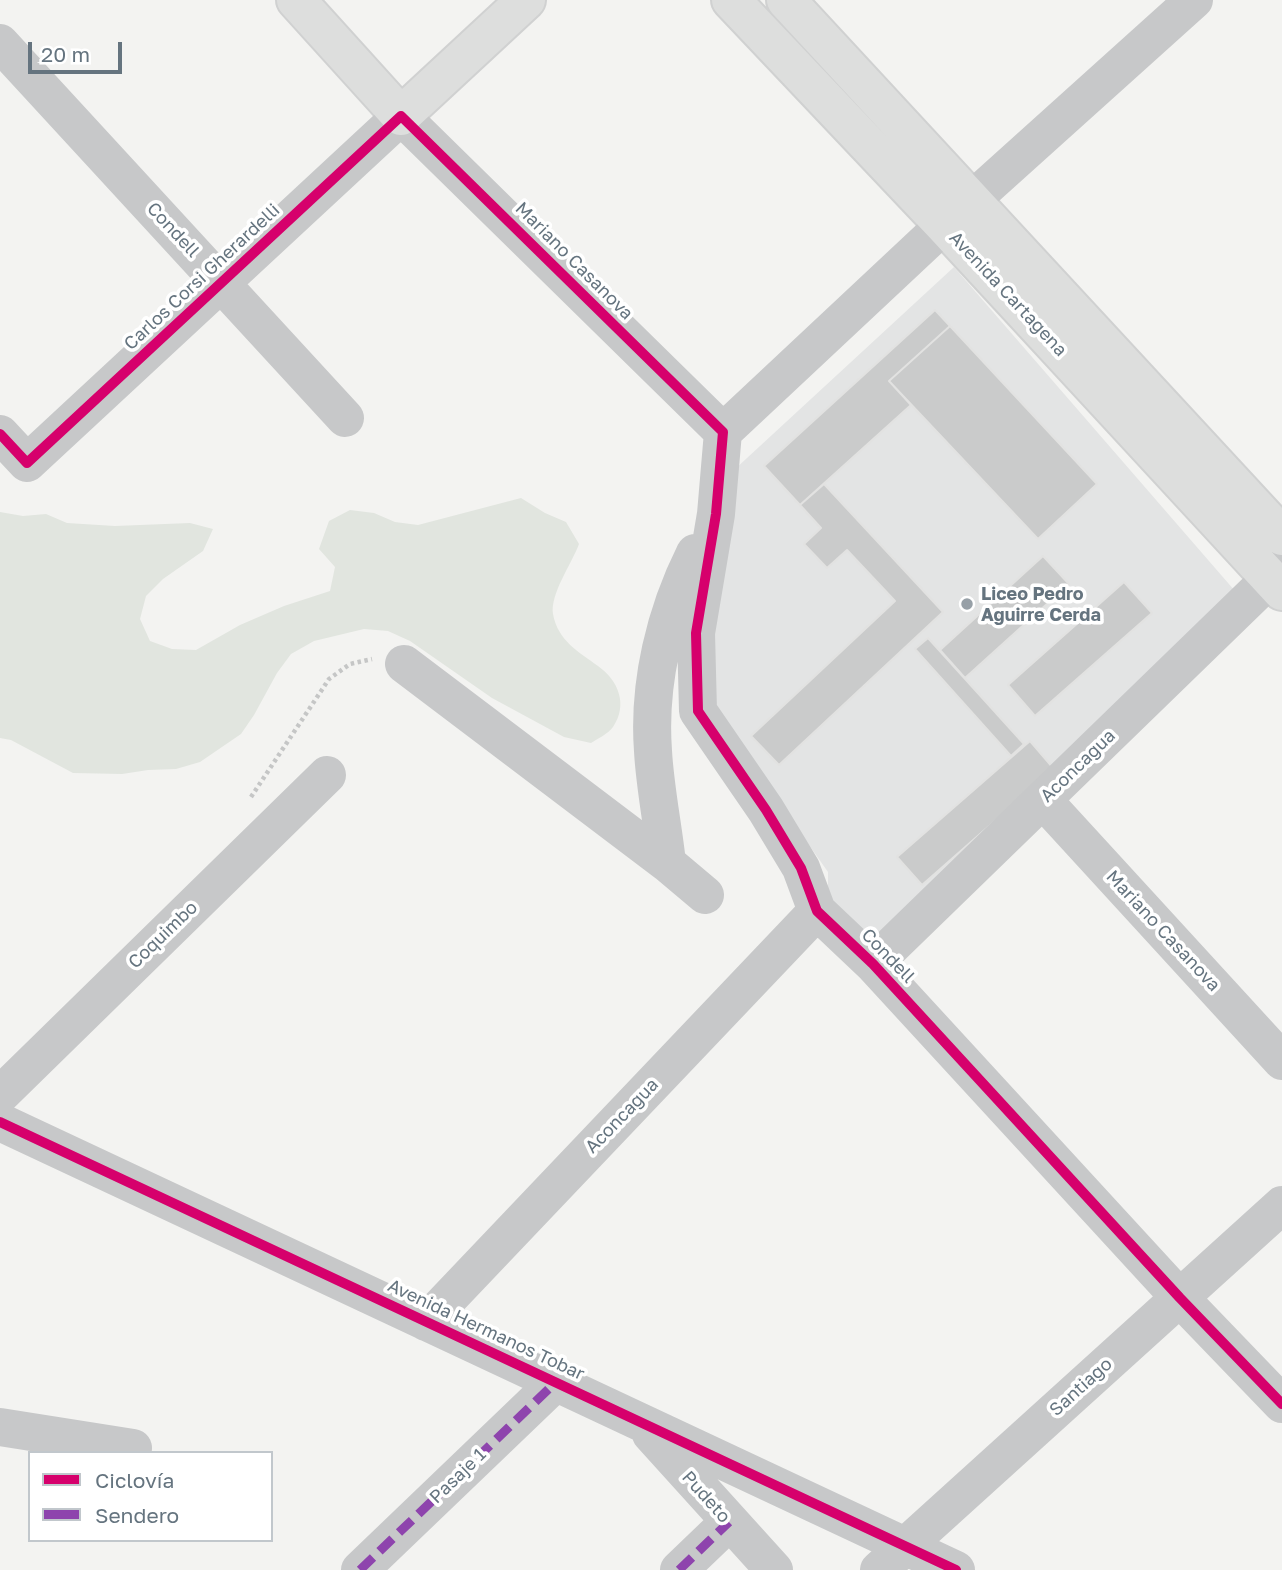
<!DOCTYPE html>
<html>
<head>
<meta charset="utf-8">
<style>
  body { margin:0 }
  #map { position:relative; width:1282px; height:1570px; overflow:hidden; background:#f3f3f1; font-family:"Golos Text",sans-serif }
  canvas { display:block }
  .legend { position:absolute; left:28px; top:1451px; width:245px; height:91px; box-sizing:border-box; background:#fff; border:2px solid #c1c7cc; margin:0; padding:9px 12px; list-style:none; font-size:21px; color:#65747f }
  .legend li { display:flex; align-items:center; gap:14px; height:35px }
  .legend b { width:35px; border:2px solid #c1c7cc }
  .scale { position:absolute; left:28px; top:42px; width:94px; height:32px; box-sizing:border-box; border:4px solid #65747f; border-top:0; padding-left:9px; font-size:21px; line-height:24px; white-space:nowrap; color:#65747f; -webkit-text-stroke:5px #fff; paint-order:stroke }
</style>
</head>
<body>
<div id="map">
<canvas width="1282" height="1570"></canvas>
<ul class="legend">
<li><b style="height:9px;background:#d6006c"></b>Ciclovía</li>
<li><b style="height:9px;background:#8e44ad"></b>Sendero</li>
</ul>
<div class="scale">20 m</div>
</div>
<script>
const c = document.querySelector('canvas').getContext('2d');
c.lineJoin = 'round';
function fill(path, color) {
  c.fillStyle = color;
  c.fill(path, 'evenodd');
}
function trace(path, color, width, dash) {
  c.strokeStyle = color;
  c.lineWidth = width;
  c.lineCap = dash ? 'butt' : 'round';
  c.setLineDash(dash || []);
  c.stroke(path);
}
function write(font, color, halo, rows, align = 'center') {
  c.font = font + ' "Golos Text",sans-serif';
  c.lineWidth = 7;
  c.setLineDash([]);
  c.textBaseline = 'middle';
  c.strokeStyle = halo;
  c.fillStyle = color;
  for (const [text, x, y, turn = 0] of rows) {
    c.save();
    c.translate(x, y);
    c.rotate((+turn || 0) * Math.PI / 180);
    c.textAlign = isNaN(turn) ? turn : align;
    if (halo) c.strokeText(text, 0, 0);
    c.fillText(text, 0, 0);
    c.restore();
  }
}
const built = new Path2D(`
  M954 267 1235 591 875 947 828 917V872L709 703V617L734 470Z`);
const green = new Path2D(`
  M521 498 545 513 566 522 579 544C572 563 550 594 553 614 558 641 579 652 598 666 619 681 628 705 613 727 608 734 597 739 591 743L564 737 492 698 410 641 388 631 364 629 314 641 291 654 277 673 254 715 241 734 200 762 176 769 148 770 122 774 73 773 11 740 0 738V512L23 516 46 514 67 523 115 526 190 523 213 529 203 551 163 579 146 596 140 619 150 641 172 649 196 650 240 625 284 606 330 591 335 567 319 549 329 521 350 510 374 513 395 522 418 525Z`);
const building = new Path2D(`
  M935 310 950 326 889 381 911 405 800 505 764 466Z
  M950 326 1097 484 1038 539 889 381Z
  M824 484 943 612 779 765 751 736 895 601 847 550 827 568 804 544 821 528 800 505Z
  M1043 556 1069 584 965 678 940 650Z
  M1124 582 1152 613 1035 716 1008 685Z
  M928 638 1024 744 1011 756 915 649Z
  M1030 741 1054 769 922 885 897 857Z`);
const path = new Path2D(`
  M251 797 329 679 350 664 372 659`);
const minor = new Path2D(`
  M0 43 345 418
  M723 432 716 514 696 633 698 711 766 810 801 868 817 911 873 964 1180 1298 1282 1404
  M723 432 944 225 1194 0
  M0 434 27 463 401 116 723 432
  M404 664 667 863 705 895
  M1043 800 1282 1061
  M667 863C663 826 655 788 653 751 648 683 665 613 695 553
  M873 964 1282 567
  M0 1095 327 775
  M0 1122 956 1570
  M426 1322 817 911
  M0 1427 133 1448
  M651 1434 774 1570
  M360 1570 556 1382
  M679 1570 729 1522
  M879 1570 1282 1205`);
const major = new Path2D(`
  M296 0 401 116 526 0
  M731 0 944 225 1282 591
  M786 0 1282 536`);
const quiet = new Path2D(`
  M360 1570 556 1382
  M679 1570 729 1522`);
const cycleway = new Path2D(`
  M0 434 27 463 401 116 723 432 716 514 696 633 698 711 766 810 801 868 817 911 873 964 1180 1298 1282 1404
  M0 1122 956 1570`);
const markers = [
  [967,604,7,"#97a0a7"]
];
const streetNames = [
  ["Condell",173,230,47],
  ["Mariano Casanova",574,261,45],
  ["Carlos Corsi Gherardelli",202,277,-43],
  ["Avenida Cartagena",1008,294,47],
  ["Aconcagua",1078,766,-44],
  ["Mariano Casanova",1163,931,47],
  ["Coquimbo",163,935,-44],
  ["Condell",888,956,46],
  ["Aconcagua",622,1116,-46],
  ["Avenida Hermanos Tobar",486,1330,25],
  ["Santiago",1081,1387,-42],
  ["Pasaje 1",458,1476,-44],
  ["Pudeto",706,1497,48]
];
const poiNames = [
  ["Liceo Pedro",981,594],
  ["Aguirre Cerda",981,615]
];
fill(built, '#e3e4e4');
fill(green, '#e1e5df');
fill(building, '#cacbcb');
trace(building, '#e2e2e1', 2);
trace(major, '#d0d1d1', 42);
trace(path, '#c5c6c6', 4.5, [3.5, 3.5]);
trace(minor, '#c7c8c9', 38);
trace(major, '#dddedd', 38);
trace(quiet, '#8e44ad', 9, [18, 9]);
trace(cycleway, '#d6006c', 10);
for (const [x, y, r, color] of markers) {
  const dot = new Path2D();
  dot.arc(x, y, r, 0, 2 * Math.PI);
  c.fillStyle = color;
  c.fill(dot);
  trace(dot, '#fff', 2.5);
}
write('18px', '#65747f', '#fff', streetNames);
write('bold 18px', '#65747f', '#fff', poiNames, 'left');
</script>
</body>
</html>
